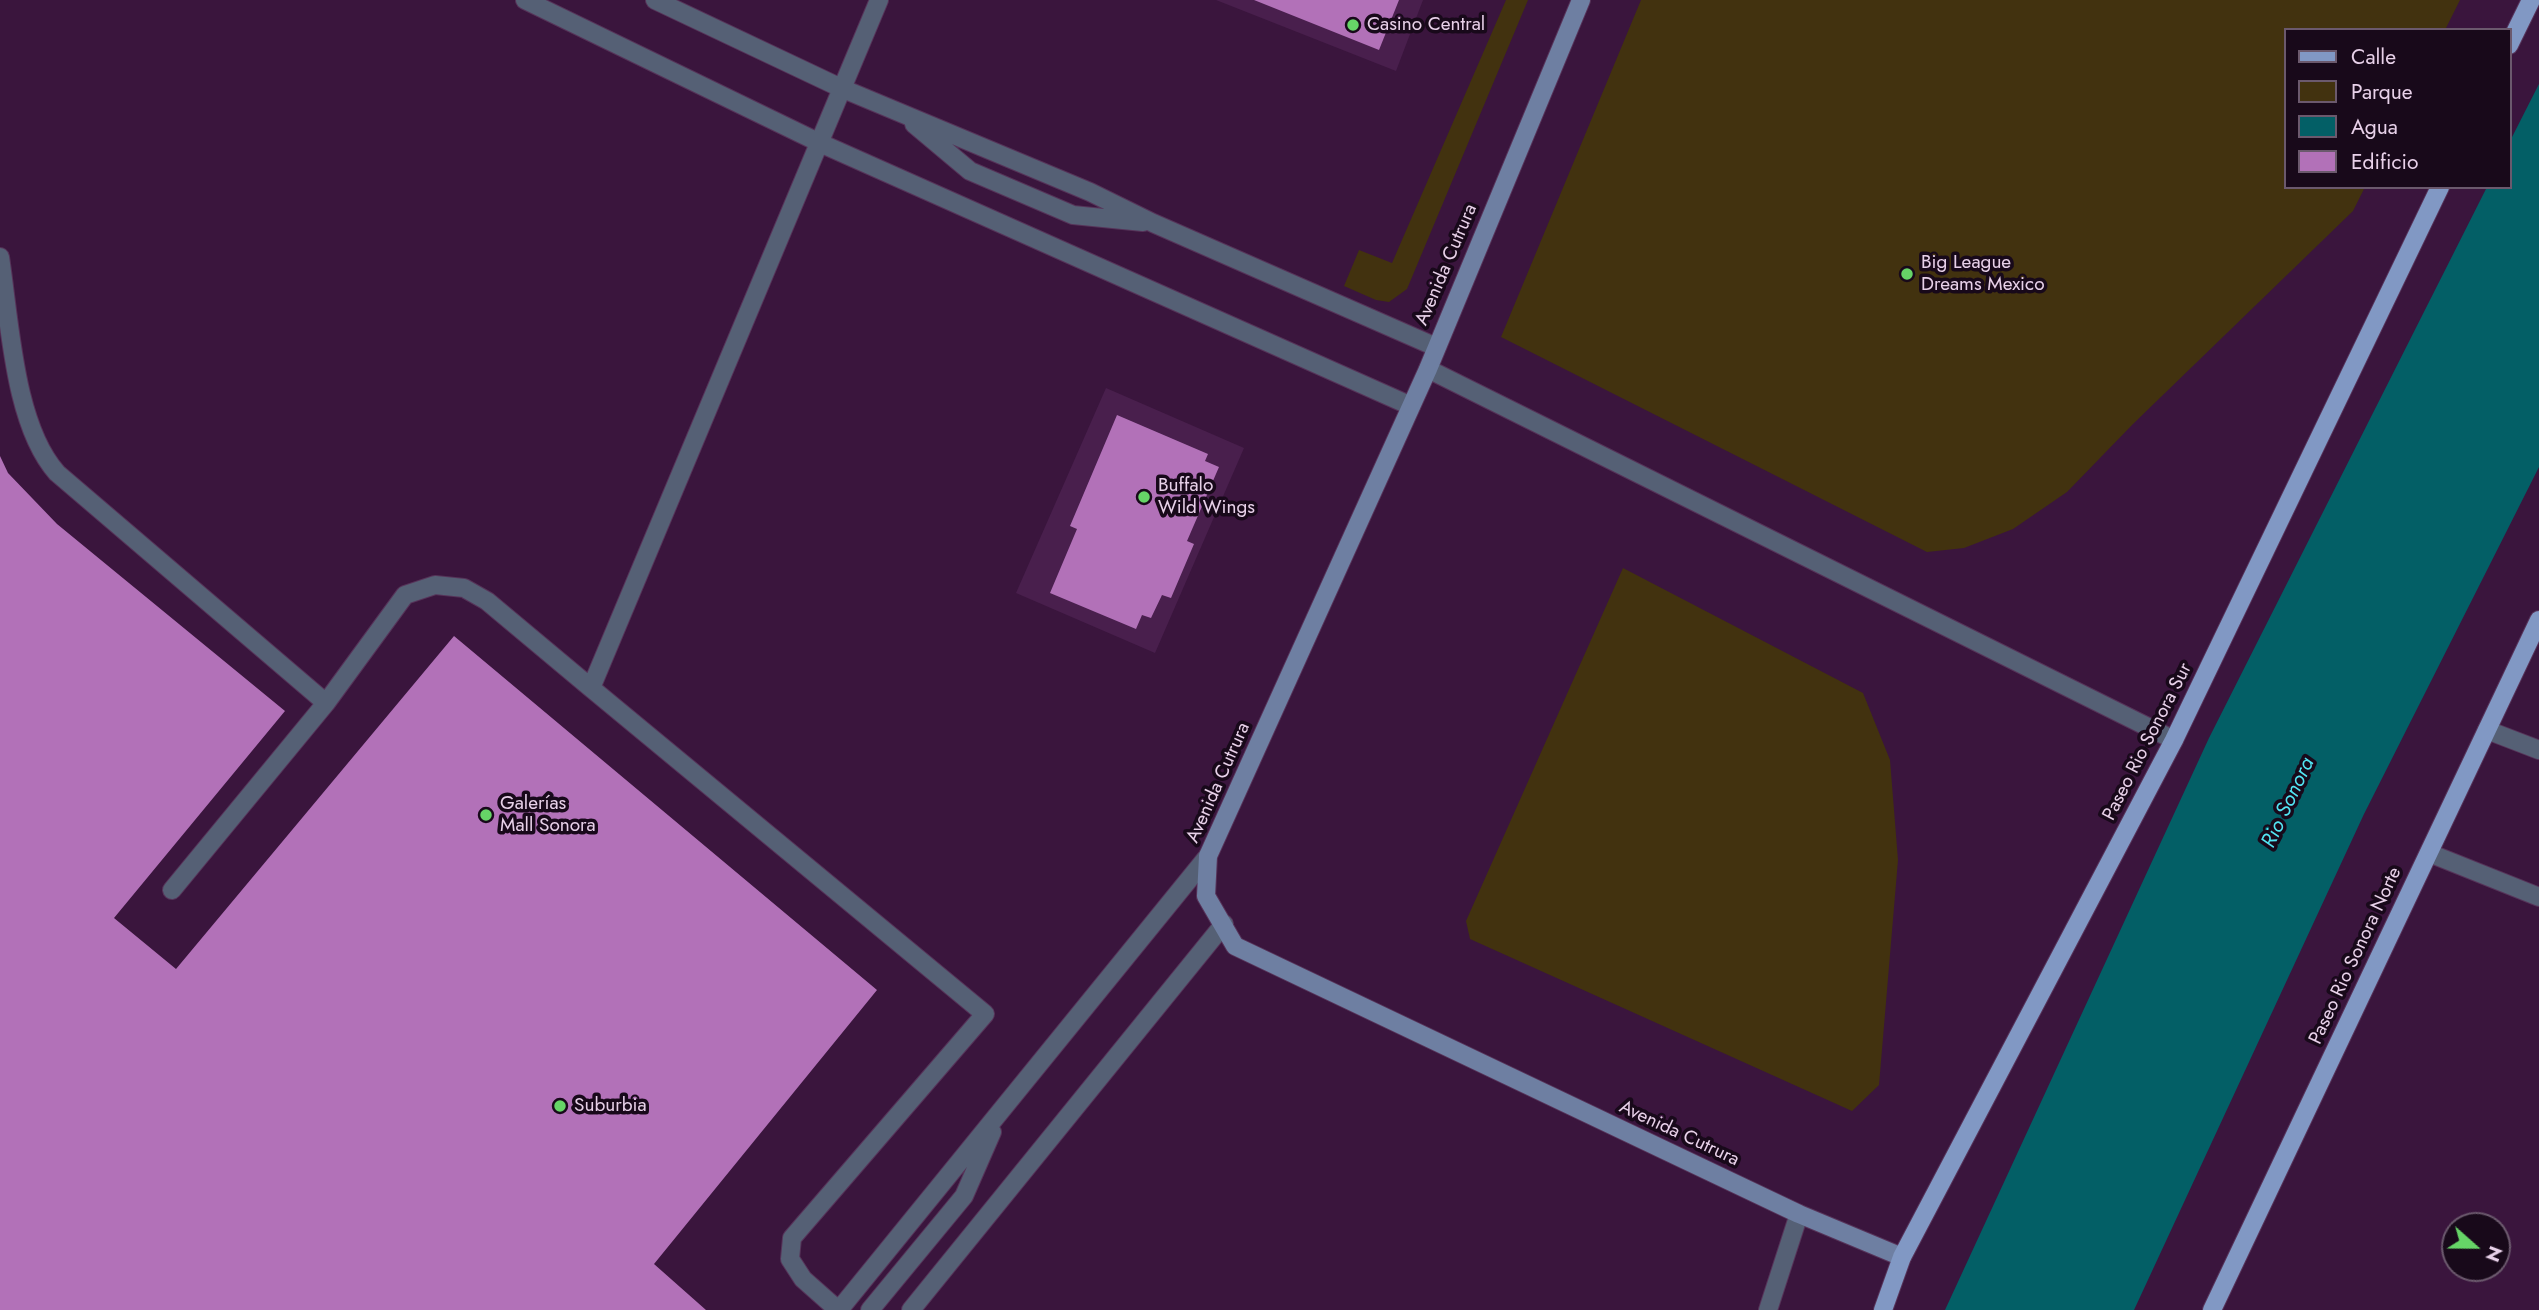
<!DOCTYPE html>
<html>
<head>
<meta charset="utf-8">
<style>
  body { margin:0 }
  #map { position:relative; width:2539px; height:1310px; overflow:hidden; background:#3a153d; font-family:Jost,sans-serif }
  canvas { display:block }
  .legend { position:absolute; left:2284px; top:28px; width:228px; height:161px; box-sizing:border-box; background:#18091a; border:2px solid #6b596d; margin:0; padding:9px 12px; list-style:none; font-size:21px; color:#e8d1e9 }
  .legend li { display:flex; align-items:center; gap:14px; height:35px }
  .legend b { width:35px; border:2px solid #6b596d }
  .north { position:absolute; left:2441px; top:1212px; width:70px; height:70px; box-sizing:border-box; background:#18091a; border:2px solid #6b596d; border-radius:50%; rotate:111deg; font-size:19px; font-weight:700; line-height:28px; text-align:center; color:#e8d1e9 }
  .north::after { content:''; display:block; margin:auto; width:24px; height:32px; background:#66d467; clip-path:polygon(50% 0,100% 100%,50% 72%,0 100%) }
</style>
</head>
<body>
<div id="map">
<canvas width="2539" height="1310"></canvas>
<ul class="legend">
<li><b style="height:9px;background:#8198c4"></b>Calle</li>
<li><b style="height:19px;background:#42320f"></b>Parque</li>
<li><b style="height:19px;background:#035f66"></b>Agua</li>
<li><b style="height:19px;background:#b271b8"></b>Edificio</li>
</ul>
<div class="north">N</div>
</div>
<script>
const c = document.querySelector('canvas').getContext('2d');
c.lineJoin = 'round';
function fill(path, color) {
  c.fillStyle = color;
  c.fill(path, 'evenodd');
}
function trace(path, color, width, dash) {
  c.strokeStyle = color;
  c.lineWidth = width;
  c.lineCap = dash ? 'butt' : 'round';
  c.setLineDash(dash || []);
  c.stroke(path);
}
function write(font, color, halo, rows, align = 'center') {
  c.font = font + ' Jost,sans-serif';
  c.lineWidth = 7;
  c.setLineDash([]);
  c.textBaseline = 'middle';
  c.strokeStyle = halo;
  c.fillStyle = color;
  for (const [text, x, y, turn = 0] of rows) {
    c.save();
    c.translate(x, y);
    c.rotate((+turn || 0) * Math.PI / 180);
    c.textAlign = isNaN(turn) ? turn : align;
    if (halo) c.strokeText(text, 0, 0);
    c.fillText(text, 0, 0);
    c.restore();
  }
}
const built = new Path2D(`
  M1216 0H1423L1396 71Z
  M1106 388 1244 448 1155 653 1016 593Z`);
const green = new Path2D(`
  M1506 0H1528L1407 289 1389 302 1376 300 1344 286 1359 250 1392 263Z
  M1641 0H2460L2445 30H2285V187H2365L2353 211 2133 424 2067 492 2013 529 1964 548 1927 552 1501 337Z
  M1623 568 1863 693 1890 760 1898 860 1879 1085 1852 1111 1470 939 1466 921Z`);
const water = new Path2D(`
  M2539 84V467L2364 814 2134 1310H1945L2209 738 2487 187H2509V143Z`);
const building = new Path2D(`
  M1254 0H1399L1379 50Z
  M1117 415 1208 454 1205 461 1219 467 1187 541 1194 544 1171 598 1162 595 1151 618 1142 615 1136 629 1050 593 1077 529 1070 526Z
  M0 456 8 473 57 524 285 711 114 918 176 969 454 636 877 990 654 1264 706 1310H0Z`);
const lane = new Path2D(`
  M525 0 820 143 1411 406
  M655 0 841 88 1090 192 1153 223 1436 347
  M914 124 970 171 1073 215 1143 222
  M0 257C10 322 14 425 57 473L326 703
  M591 688 985 1014 792 1238 790 1259 803 1279 838 1310
  M2487 730 2539 750
  M2429 853 2539 897
  M172 890 326 703 405 595 435 585 464 588 487 601 591 688 879 0
  M839 1310 1208 856
  M870 1310 964 1196 992 1132
  M911 1310 1224 924
  M1768 1310 1799 1214`);
const street = new Path2D(`
  M1428 369 2174 740`);
const secondary = new Path2D(`
  M1581 0 1428 369 1208 856 1206 896 1235 946 1799 1214 1902 1257`);
const primary = new Path2D(`
  M2509 45 2531 0
  M1883 1310 1902 1257 2174 740 2440 187
  M2212 1310 2539 620`);
const markers = [
  [1353,25,7,"#66d467"],
  [1907,274,7,"#66d467"],
  [1144,497,7,"#66d467"],
  [486,815,7,"#66d467"],
  [560,1106,7,"#66d467"]
];
const poiNames = [
  ["Casino Central",1367,25],
  ["Big League",1921,263],
  ["Dreams Mexico",1921,285],
  ["Buffalo",1158,486],
  ["Wild Wings",1158,508],
  ["Galerías",500,804],
  ["Mall Sonora",500,826],
  ["Suburbia",574,1106]
];
const streetNames = [
  ["Avenida Cutrura",1447,265,-67],
  ["Paseo Rio Sonora Sur",2148,742,-63],
  ["Avenida Cutrura",1219,783,-66],
  ["Paseo Rio Sonora Norte",2356,956,-65],
  ["Avenida Cutrura",1679,1134,25]
];
const waterNames = [
  ["Rio Sonora",2289,803,-65]
];
fill(built, '#491f4d');
fill(green, '#42320f');
fill(water, '#035f66');
fill(building, '#b271b8');
trace(lane, '#563359', 20);
trace(street, '#563359', 20);
trace(secondary, '#563359', 20);
trace(primary, '#563359', 20);
trace(lane, '#556075', 18);
trace(street, '#556075', 18);
trace(secondary, '#6e7fa2', 18);
trace(primary, '#8198c4', 18);
for (const [x, y, r, color] of markers) {
  const dot = new Path2D();
  dot.arc(x, y, r, 0, 2 * Math.PI);
  c.fillStyle = color;
  c.fill(dot);
  trace(dot, '#18091a', 2.5);
}
write('19px', '#e8d1e9', '#18091a', poiNames, 'left');
write('19px', '#e8d1e9', '#18091a', streetNames);
write('italic 21px', '#52e5f3', '#18091a', waterNames);
</script>
</body>
</html>
